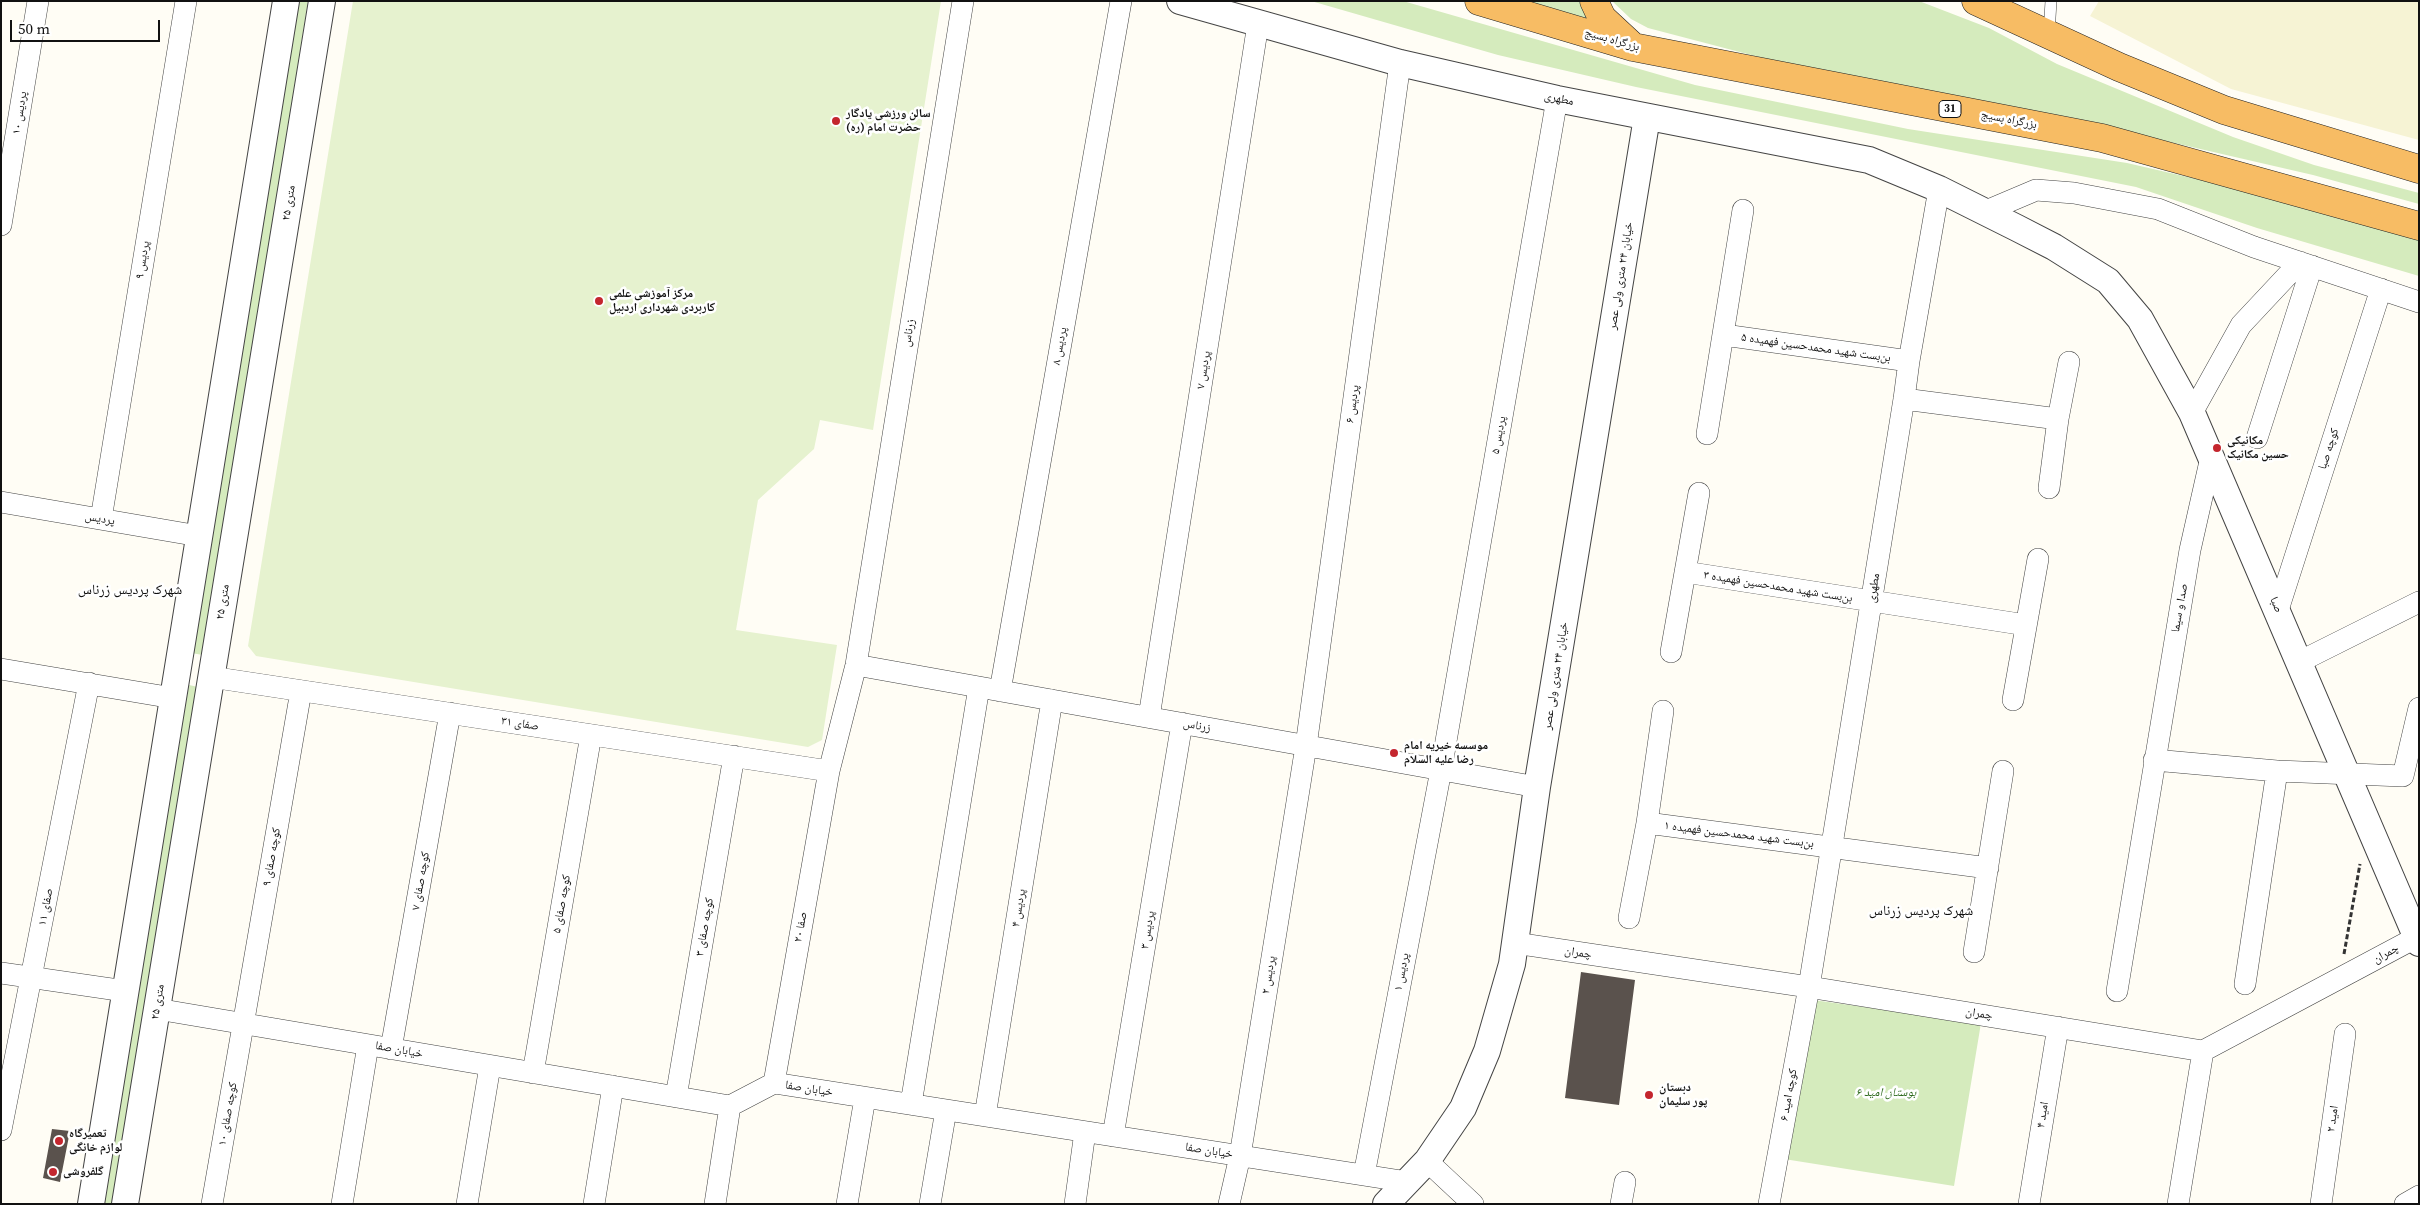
<!DOCTYPE html>
<html>
<head>
<meta charset="utf-8">
<style>
  body { margin:0 }
  #map { position:relative; width:2420px; height:1205px; overflow:hidden; background:#fffdf5; font-family:"Source Serif 4",serif }
  canvas { display:block }
  .frame { position:absolute; inset:0; border:2px solid #111; pointer-events:none }
  .scale { position:absolute; left:10px; top:20px; width:150px; height:22px; box-sizing:border-box; border:2px solid #111; border-top:0; padding-left:6px; font-size:15px; line-height:18px; white-space:nowrap; color:#111; -webkit-text-stroke:4px #fff; paint-order:stroke }
</style>
</head>
<body>
<div id="map">
<canvas width="2420" height="1205"></canvas>
<div class="frame"></div>
<div class="scale">50 m</div>
</div>
<script>
const c = document.querySelector('canvas').getContext('2d');
c.lineJoin = 'round';
function fill(path, color) {
  c.fillStyle = color;
  c.fill(path, 'evenodd');
}
function trace(path, color, width, dash) {
  c.strokeStyle = color;
  c.lineWidth = width;
  c.lineCap = dash ? 'butt' : 'round';
  c.setLineDash(dash || []);
  c.stroke(path);
}
function write(font, color, halo, rows, align = 'center') {
  c.font = font + ' "Source Serif 4","Noto Naskh Arabic",serif';
  c.lineWidth = 5;
  c.setLineDash([]);
  c.textBaseline = 'middle';
  c.strokeStyle = halo;
  c.fillStyle = color;
  for (const [text, x, y, turn = 0] of rows) {
    c.save();
    c.translate(x, y);
    c.rotate((+turn || 0) * Math.PI / 180);
    c.textAlign = isNaN(turn) ? turn : align;
    if (halo) c.strokeText(text, 0, 0);
    c.fillText(text, 0, 0);
    c.restore();
  }
}
const farmland = new Path2D(`
  M2099 1H2419V140L2231 89 2090 16Z`);
const green = new Path2D(`
  M296 1H308L203 655 191 653Z
  M1311 1H1403L1695 85 1908 129 2127 163 2283 199 2419 235V276L2257 228 2136 187 1636 87 1498 55Z
  M1518 1H1583L1597 22Z
  M1612 1H1919L1989 28 2057 64 2233 137 2314 165 2419 193V204L2313 175 2040 112 1820 73 1648 28 1631 19Z
  M189 685 198 687 112 1204H103Z
  M1813 1000 1981 1023 1954 1186 1784 1159Z`);
const pitch = new Path2D(`
  M353 1H941L873 430 820 420 814 449 758 500 736 630 837 645 822 740 808 747 256 656 248 646Z`);
const building = new Path2D(`
  M1581 972 1635 980 1619 1105 1565 1098Z
  M52 1129 70 1131 60 1182 43 1178Z`);
const path = new Path2D(`
  M2344 954 2360 864`);
const service = new Path2D(`
  M2049 34 2051 1`);
const minor = new Path2D(`
  M1984 212 2036 190 2074 193 2158 209 2254 247 2419 302
  M1 225 38 1
  M1724 335 1909 361
  M1904 399 2058 419
  M2192 413 2241 325 2300 262
  M1707 434 1743 210
  M2257 438 2312 266
  M2049 488 2058 419 2069 362
  M1 502 199 536
  M101 519 186 1
  M1685 572 2026 625
  M2278 610 2381 289
  M1671 652 1699 493
  M2299 662 2419 602
  M856 665 1537 787
  M1 669 173 698
  M211 677 829 771
  M1000 691 1121 1
  M2013 700 2038 559
  M1149 717 1258 24
  M2154 760 2277 771 2403 776 2419 708
  M1647 823 1988 868
  M1629 918 1647 823 1663 711
  M1515 943 1809 987 2203 1051 2419 936
  M1974 952 2003 771
  M1 973 125 991
  M2245 984 2277 771
  M2117 991 2190 550 2211 457
  M157 1009 730 1106 774 1083 1408 1182
  M391 1049 450 713
  M533 1073 591 735
  M774 1083 829 771 856 665 963 1
  M676 1097 734 756
  M911 1104 979 687
  M985 1116 1052 700
  M1 1130 89 683
  M1113 1136 1182 723
  M1427 1161 1473 1204
  M1364 1175 1441 770 1557 99
  M212 1204 301 691
  M342 1204 368 1045
  M467 1204 490 1066
  M594 1204 613 1086
  M715 1204 730 1106
  M847 1204 865 1098
  M930 1204 946 1110
  M1075 1204 1085 1132
  M1229 1204 1240 1156 1306 746 1400 63
  M1621 1204 1625 1182
  M1769 1204 1809 987 1904 399 1909 361 1939 189
  M2029 1204 2058 1027
  M2178 1204 2203 1051
  M2321 1204 2345 1034
  M2405 1204 2419 1196`);
const tertiary = new Path2D(`
  M1180 1 1400 63 1557 99 1869 160 1939 189 2017 228 2054 247 2108 281 2140 319 2192 413 2419 943
  M91 1204 286 1
  M125 1204 322 1
  M1386 1204 1427 1161 1463 1108 1487 1051 1512 964 1537 787 1647 117`);
const trunk = new Path2D(`
  M1479 1 1633 47 2102 138 2419 226
  M1594 1 1602 18 1630 44
  M1976 1 2119 67 2224 110 2419 169`);
const markers = [
  [836,121,5,"#c4262e"],
  [599,301,5,"#c4262e"],
  [2217,448,5,"#c4262e"],
  [1394,753,5,"#c4262e"],
  [1649,1095,5,"#c4262e"],
  [59,1141,5,"#c4262e"],
  [53,1172,5,"#c4262e"]
];
const shields = [
  [1950,109,22]
];
const shieldNames = [
  ["31",1950,109]
];
const streetNames = [
  ["بزرگراه بسیج",1612,40,16],
  ["مطهری",1559,99,12],
  ["پردیس ۱۰",20,113,-81],
  ["بزرگراه بسیج",2009,120,11],
  ["۲۵ متری",289,203,-81],
  ["پردیس ۹",143,260,-81],
  ["خیابان ۲۴ متری ولی عصر",1621,276,-81],
  ["زرناس",909,333,-81],
  ["پردیس ۸",1060,346,-80],
  ["بن‌بست شهید محمدحسین فهمیده ۵",1816,348,8],
  ["پردیس ۷",1204,370,-81],
  ["پردیس ۶",1353,404,-82],
  ["پردیس ۵",1499,435,-80],
  ["کوچه صبا",2329,449,-72],
  ["پردیس",100,519,10],
  ["بن‌بست شهید محمدحسین فهمیده ۳",1778,587,9],
  ["مطهری",1874,588,-81],
  ["۲۵ متری",223,602,-81],
  ["صبا",2276,605,67],
  ["صدا و سیما",2180,608,-80],
  ["خیابان ۲۴ متری ولی عصر",1556,676,-81],
  ["صفای ۳۱",520,724,9],
  ["زرناس",1197,726,10],
  ["بن‌بست شهید محمدحسین فهمیده ۱",1739,835,7],
  ["کوچه صفای ۹",272,857,-80],
  ["کوچه صفای ۷",421,881,-80],
  ["کوچه صفای ۵",562,904,-80],
  ["صفای ۱۱",46,907,-79],
  ["پردیس ۴",1019,908,-81],
  ["کوچه صفای ۳",705,927,-80],
  ["صفا ۲۰",801,927,-80],
  ["پردیس ۳",1148,930,-81],
  ["چمران",1578,953,9],
  ["چمران",2386,954,-29],
  ["پردیس ۱",1402,972,-79],
  ["پردیس ۲",1269,975,-81],
  ["۲۵ متری",158,1002,-81],
  ["چمران",1979,1014,9],
  ["خیابان صفا",399,1050,10],
  ["خیابان صفا",809,1089,9],
  ["کوچه امید ۶",1789,1095,-80],
  ["کوچه صفای ۱۰",228,1114,-80],
  ["امید ۴",2043,1115,-81],
  ["امید ۲",2333,1119,-82],
  ["خیابان صفا",1209,1151,9]
];
const poiNames = [
  ["سالن ورزشی یادگار",846,114],
  ["حضرت امام (ره)",846,128],
  ["مرکز آموزشی علمی",609,294],
  ["کاربردی شهرداری اردبیل",609,308],
  ["مکانیکی",2227,441],
  ["حسین مکانیک",2227,455],
  ["موسسه خیریه امام",1404,746],
  ["رضا علیه السلام",1404,760],
  ["دبستان",1659,1088],
  ["پور سلیمان",1659,1102],
  ["تعمیرگاه",69,1134],
  ["لوازم خانگی",69,1148],
  ["گلفروشی",63,1172]
];
const parkNames = [
  ["بوستان امید ۶",1886,1093]
];
const neighbourhoodNames = [
  ["شهرک پردیس زرناس",130,590],
  ["شهرک پردیس زرناس",1921,911]
];
fill(farmland, '#f6f3d4');
fill(green, '#d5ebbd');
fill(pitch, '#e6f2cf');
fill(building, '#5a524d');
trace(service, '#444', 12);
trace(minor, '#444', 22);
trace(tertiary, '#444', 28);
trace(trunk, '#222', 29);
trace(path, '#333', 3, [5, 2.5]);
trace(service, '#fff', 11);
trace(minor, '#fff', 21);
trace(tertiary, '#fff', 26);
trace(trunk, '#f7bc64', 28);
for (const [x, y, r, color] of markers) {
  const dot = new Path2D();
  dot.arc(x, y, r, 0, 2 * Math.PI);
  c.fillStyle = color;
  c.fill(dot);
  trace(dot, '#fff', 2);
}
for (const [x, y, w] of shields) {
  const box = new Path2D();
  box.roundRect(x - w / 2, y - 8.5, w, 17, 4);
  c.fillStyle = '#fff';
  c.fill(box);
  trace(box, '#111', 1);
}
write('bold 11px', '#111', null, shieldNames);
write('12px', '#111', '#fff', streetNames);
write('bold 12px', '#111', '#fff', poiNames, 'left');
write('italic 12px', '#2f6b1f', '#fff', parkNames);
write('14px', '#111', '#fff', neighbourhoodNames);
</script>
</body>
</html>
